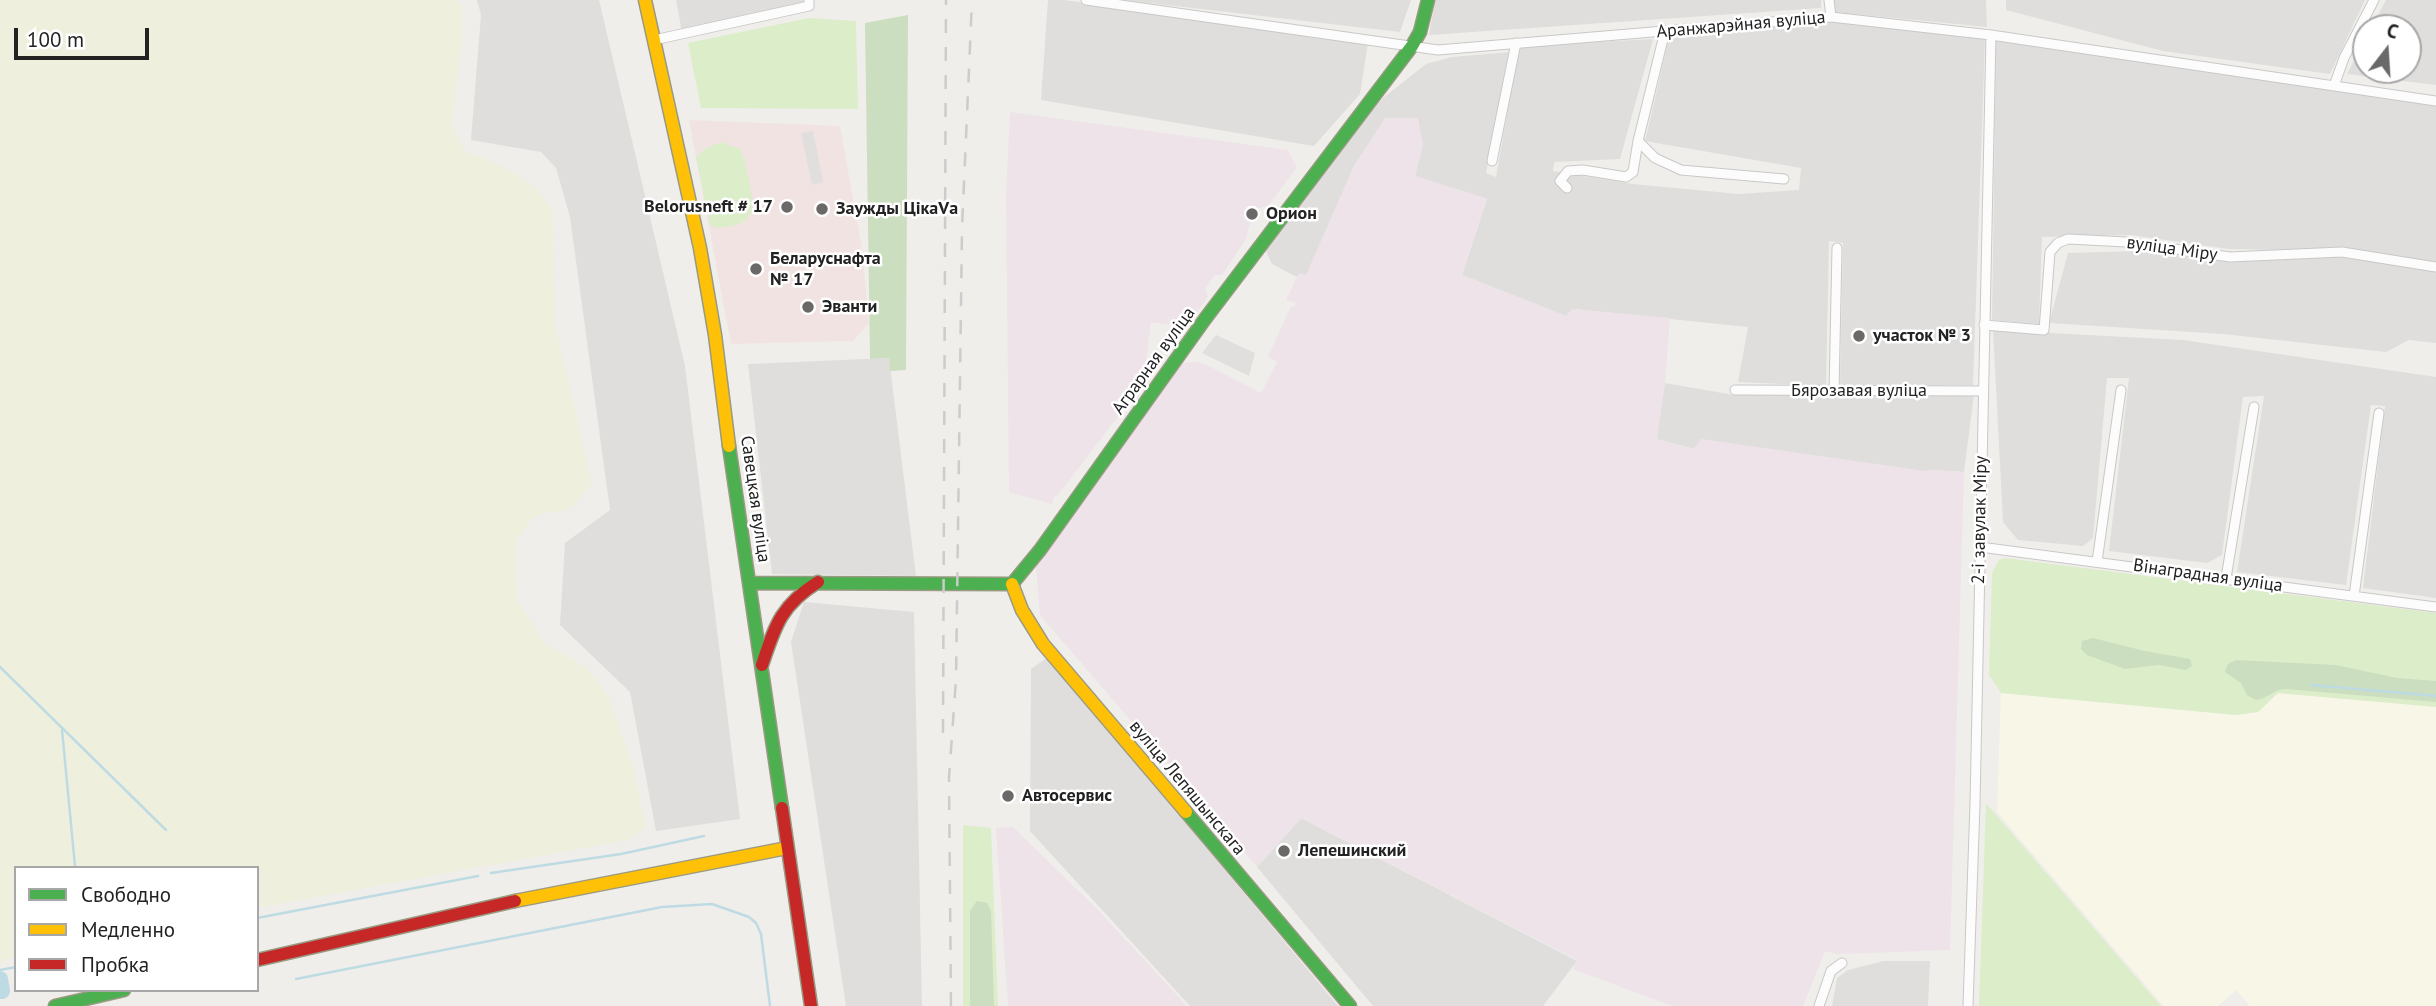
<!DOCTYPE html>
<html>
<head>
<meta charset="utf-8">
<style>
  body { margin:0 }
  #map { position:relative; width:2436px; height:1006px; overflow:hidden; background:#f0eeeb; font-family:"PT Sans",sans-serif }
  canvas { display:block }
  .legend { position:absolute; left:14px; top:866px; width:245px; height:126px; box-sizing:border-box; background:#fff; border:2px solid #a7a7a7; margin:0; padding:9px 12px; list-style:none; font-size:21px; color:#222 }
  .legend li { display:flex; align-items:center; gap:14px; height:35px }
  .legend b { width:35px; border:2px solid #a7a7a7 }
  .north { position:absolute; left:2352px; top:14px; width:70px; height:70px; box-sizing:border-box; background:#fff; border:2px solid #a7a7a7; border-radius:50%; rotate:17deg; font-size:19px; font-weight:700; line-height:28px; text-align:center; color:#222 }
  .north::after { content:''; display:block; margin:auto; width:24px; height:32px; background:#6a6968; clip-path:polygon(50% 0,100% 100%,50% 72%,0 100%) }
  .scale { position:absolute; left:14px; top:28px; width:135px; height:32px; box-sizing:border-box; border:4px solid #222; border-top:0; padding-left:9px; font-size:21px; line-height:24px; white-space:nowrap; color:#222; -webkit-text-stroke:5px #fff; paint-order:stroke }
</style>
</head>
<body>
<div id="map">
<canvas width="2436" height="1006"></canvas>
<ul class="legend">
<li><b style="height:9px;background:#4caf50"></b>Свободно</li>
<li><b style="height:9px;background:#ffc107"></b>Медленно</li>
<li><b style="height:9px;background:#c62828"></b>Пробка</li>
</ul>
<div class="north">С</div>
<div class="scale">100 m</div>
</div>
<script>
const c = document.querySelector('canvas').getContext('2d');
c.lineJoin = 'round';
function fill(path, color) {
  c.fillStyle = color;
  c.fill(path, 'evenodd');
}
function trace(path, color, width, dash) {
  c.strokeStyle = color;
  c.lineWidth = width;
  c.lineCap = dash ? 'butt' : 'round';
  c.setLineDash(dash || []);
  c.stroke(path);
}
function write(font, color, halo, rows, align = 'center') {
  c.font = font + ' "PT Sans",sans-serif';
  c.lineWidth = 5;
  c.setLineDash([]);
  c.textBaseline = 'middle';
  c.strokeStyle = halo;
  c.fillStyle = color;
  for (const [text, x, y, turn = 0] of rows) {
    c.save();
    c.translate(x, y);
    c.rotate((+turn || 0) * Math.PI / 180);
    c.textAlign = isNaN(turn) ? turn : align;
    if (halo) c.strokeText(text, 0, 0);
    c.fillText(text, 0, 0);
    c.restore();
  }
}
const residential = new Path2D(`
  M477 0H599L685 366 740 819 656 831 630 692 560 625 565 543 610 510 570 217 556 168 541 152 471 140 481 15Z
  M676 0H805V5L682 32Z
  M1048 0H1064L1368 43 1360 94 1314 146 1041 100Z
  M1123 0H1411L1400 32Z
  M1435 0H1821V8L1429 35Z
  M1834 0H1986L1987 27 1834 12Z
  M2006 0H2365L2330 74 2163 51 2006 10Z
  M2386 0H2436V85L2347 74 2366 37V70H2408V28H2371Z
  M1831 21 1985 38 1973 385 1840 386 1843 243 1829 241 1826 386 1738 382 1748 327 1573 309 1566 316 1462 275 1487 199 1415 176 1423 144 1355 164 1306 276 1297 277 1272 264 1265 249 1344 143 1383 98 1426 64 1452 57 1511 52 1486 173 1496 177 1519 46 1653 39 1620 159 1554 162 1553 171 1633 184 1738 194 1799 190 1801 168 1645 141 1670 34Z
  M1996 41 2436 103V264L2343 251 2229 249 2131 235 2042 237 2039 324 1992 320Z
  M2137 251 2231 261 2342 256 2436 271V343L2409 340 2386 352 2223 334 2049 323 2068 253Z
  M1993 330 2183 340 2436 377V598L2363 588 2385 406 2371 405 2346 585 2237 572 2264 396 2243 397 2222 555 2207 563 2109 551 2129 378H2107L2093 538 2083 546 2018 540 2003 522Z
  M889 358 916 576 772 574 748 364Z
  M1665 383 1734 395 1974 394 1964 472 1932 470 1925 471 1698 446 1695 449 1656 439Z
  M804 602 914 612 922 1006H846L791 642Z
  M1048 657 1338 1006H1190L1030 831 1031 669Z
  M1301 818 1577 961 1543 1006H1373L1257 867Z
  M1884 961H1930L1928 1006H1832L1837 978 1848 970Z`);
const commercial = new Path2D(`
  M689 120 840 126 862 249 869 323 853 341 731 344Z`);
const industrial = new Path2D(`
  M1010 112 1288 150 1297 167 1268 206 1259 208 1251 206 1247 219 1254 222 1250 223 1246 239 1222 275H1215L1205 289 1208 296 1187 327 1151 322 1145 371 1132 398 1058 495H1055L1052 504 1009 492 1006 196Z
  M1385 118H1418L1423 144 1415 176 1487 199 1462 275 1566 316 1573 309 1670 318 1665 383 1657 439 1694 449 1701 439 1925 471 1932 470 1964 472 1950 950 1837 954 1825 951 1803 1006H1672L1573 969 1577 960 1301 818 1257 867 1040 615 1036 567 1182 363 1198 362 1205 364 1261 393 1277 362 1268 357 1291 306 1294 307 1295 303 1286 300 1299 273 1306 275 1355 164Z
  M1013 827 1099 911 1187 1006H1008L996 828Z`);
const education = new Path2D(`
  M2001 693 2236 715 2258 712 2278 693 2436 707V1006H2250L2236 990 2218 1006H2164L1997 812Z`);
const farmland = new Path2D(`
  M0 0H457L462 6V43L452 124 464 150 506 168 540 192 553 211 555 323 592 484 570 509 535 515 516 541 517 600 545 644 586 667 609 697 634 769 646 828 628 840 257 908V868H16V957L7 958 0 965Z`);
const grass = new Path2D(`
  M809 18 856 21 858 109 701 108 688 43Z
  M718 143H724L740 149C745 159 747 170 749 181 756 215 753 225 717 228L710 224 696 157 705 149Z
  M2005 558 2436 613V707L2278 693 2258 712 2236 715 2001 693 1989 675 1992 573 1999 560Z
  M1986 803 2161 1006H1979Z
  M963 825 991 828 998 1006H963Z`);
const forest = new Path2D(`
  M908 15 906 370 890 371 889 358 870 359 865 23Z
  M2093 638 2145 651 2190 659 2192 666 2186 670 2158 665 2125 669 2087 655 2081 649 2082 641Z
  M2236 660 2336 665 2397 678 2436 681V702L2286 689C2273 689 2268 699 2256 700L2247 695 2241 683 2225 672 2228 664Z
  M977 901 987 903 991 911 994 1006H970V911Z`);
const parking = new Path2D(`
  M813 131 823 182 812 185 801 133Z
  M1216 335 1255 353 1249 376 1202 353Z`);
const stream = new Path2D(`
  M0 667 166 830
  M2311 685 2436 696
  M62 730 75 866
  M491 873 621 854 704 836
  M257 918 478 876
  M0 970 16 967
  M296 979 662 907 712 904 749 917 756 923 761 934 770 1006`);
const river = new Path2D(`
  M0 979 2 991`);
const street = new Path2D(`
  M1086 0 1438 50 1831 17 1991 35 2436 101
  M1829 0 1831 17
  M654 40 809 6V0
  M2334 86 2344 58 2374 0
  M1638 141 1655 158 1681 170 1784 179
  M1492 161 1516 43
  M1567 188 1560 181 1568 171 1583 170 1626 177 1633 172 1638 141 1665 31
  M1984 325 2044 330 2050 252 2058 243 2068 239 2126 242 2230 257 2342 252 2436 267
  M1735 390 1982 391
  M1834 392 1837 248
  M1980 547 2436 607
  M2097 562 2121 390
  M2226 578 2254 407
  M2354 596 2379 413
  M1819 1006 1831 971 1842 963
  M1968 1006 1975 804 1991 35`);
const fast = new Path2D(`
  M729 446 782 808
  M750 583 1012 584
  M1012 584 1040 550 1205 319 1412 46 1420 32 1428 0
  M1186 812 1350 1006
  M55 1006 124 990`);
const slow = new Path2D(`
  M645 0 700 248 715 335 729 446
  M1012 584 1022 610 1043 644 1186 812
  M515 901 787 848`);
const jam = new Path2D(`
  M762 665C775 626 781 605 818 582
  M782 808 811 1006
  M257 960 515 901`);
const rail = new Path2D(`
  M943 733 946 0
  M951 1006 949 778 956 679 962 229 972 0`);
const markers = [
  [787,207,7,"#6a6968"],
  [822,209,7,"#6a6968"],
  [1252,214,7,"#6a6968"],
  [756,269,7,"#6a6968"],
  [808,307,7,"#6a6968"],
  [1859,336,7,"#6a6968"],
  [1008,796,7,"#6a6968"],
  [1284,851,7,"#6a6968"]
];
const streetNames = [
  ["Аранжарэйная вуліца",1741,25,-5],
  ["вуліца Міру",2172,249,8],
  ["Аграрная вуліца",1154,361,-54],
  ["Бярозавая вуліца",1859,391],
  ["Савецкая вуліца",755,499,82],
  ["2-і завулак Міру",1980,520,-89],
  ["Вінаградная вуліца",2208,576,8],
  ["вуліца Лепяшынскага",1187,788,50]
];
const poiNames = [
  ["Belorusneft # 17",773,207,"right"],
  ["Заужды ЦікаVа",836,209],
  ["Орион",1266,214],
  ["Беларуснафта",770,259],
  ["№ 17",770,280],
  ["Эванти",822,307],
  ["участок № 3",1873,336],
  ["Автосервис",1022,796],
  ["Лепешинский",1298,851]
];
fill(residential, '#dfdedc');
fill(commercial, '#f1e3e1');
fill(industrial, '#ede3e9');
fill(education, '#f8f7e7');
fill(farmland, '#efefde');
fill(grass, '#dcedca');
fill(forest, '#cbdec0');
fill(parking, '#e0dfde');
trace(stream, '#bedbe3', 2.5);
trace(river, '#bedbe3', 16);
trace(street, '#c9c8c7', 11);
trace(fast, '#999a82', 15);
trace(slow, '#999a82', 15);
trace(jam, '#999a82', 15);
trace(street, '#fdfcfc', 9);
trace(fast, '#4caf50', 12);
trace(slow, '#ffc107', 12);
trace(jam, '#c62828', 12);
trace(rail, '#ccc', 2.5, [14, 14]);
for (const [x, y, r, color] of markers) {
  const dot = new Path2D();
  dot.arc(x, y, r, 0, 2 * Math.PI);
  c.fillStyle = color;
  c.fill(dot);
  trace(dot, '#fff', 2.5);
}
write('18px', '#222', '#fff', streetNames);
write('bold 18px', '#222', '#fff', poiNames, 'left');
</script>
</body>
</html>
